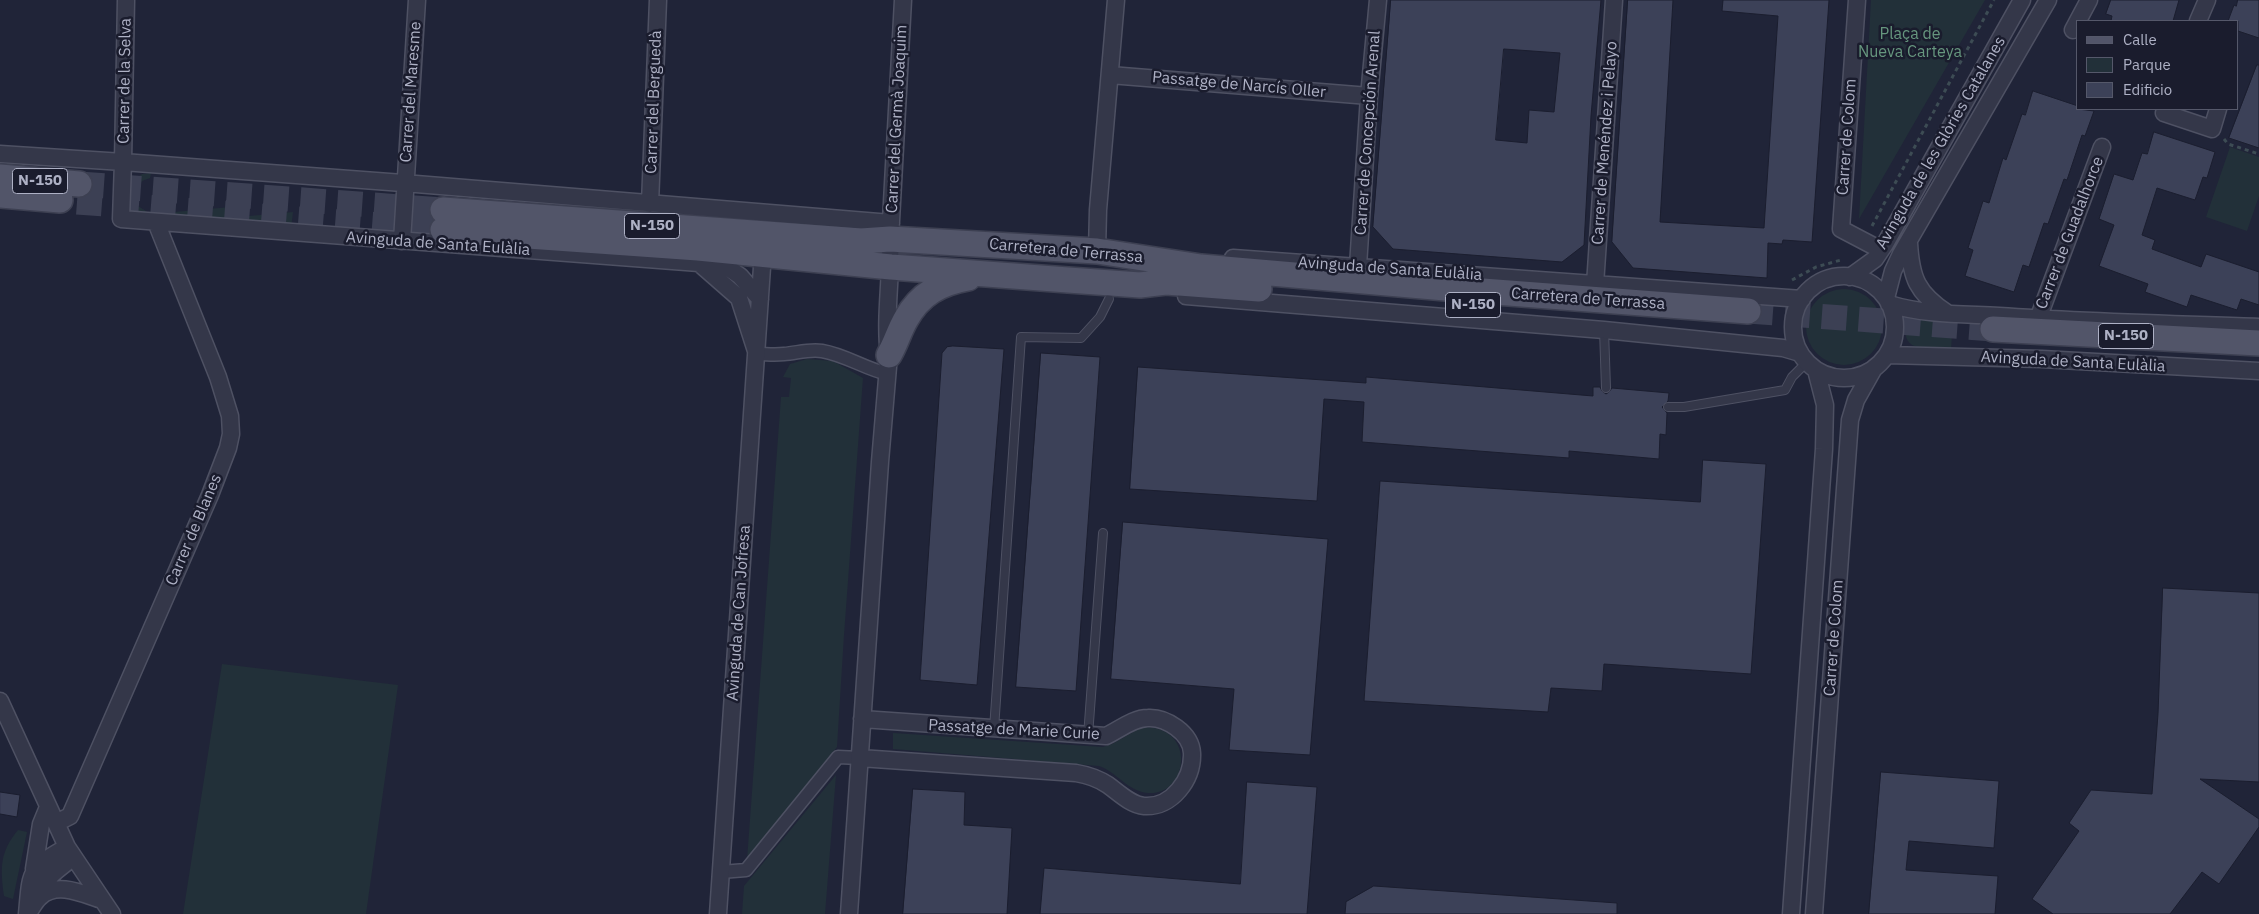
<!DOCTYPE html>
<html>
<head>
<meta charset="utf-8">
<style>
  body { margin:0 }
  #map { position:relative; width:2259px; height:914px; overflow:hidden; background:#202438; font-family:"IBM Plex Sans",sans-serif }
  canvas { display:block }
  .legend { position:absolute; left:2076px; top:20px; width:162px; height:90px; box-sizing:border-box; background:#1a1c2d; border:1px solid #55586a; margin:0; padding:6px 9px; list-style:none; font-size:15px; color:#aeb1c5 }
  .legend li { display:flex; align-items:center; gap:10px; height:25px }
  .legend b { width:25px; border:1px solid #55586a }
</style>
</head>
<body>
<div id="map">
<canvas width="2259" height="914"></canvas>
<ul class="legend">
<li><b style="height:6px;background:#525569"></b>Calle</li>
<li><b style="height:14px;background:#223039"></b>Parque</li>
<li><b style="height:14px;background:#3c4158"></b>Edificio</li>
</ul>
</div>
<script>
const c = document.querySelector('canvas').getContext('2d');
c.lineJoin = 'round';
function fill(path, color) {
  c.fillStyle = color;
  c.fill(path, 'evenodd');
}
function trace(path, color, width, dash) {
  c.strokeStyle = color;
  c.lineWidth = width;
  c.lineCap = dash ? 'butt' : 'round';
  c.setLineDash(dash || []);
  c.stroke(path);
}
function write(font, color, halo, rows, align = 'center') {
  c.font = font + ' "IBM Plex Sans",sans-serif';
  c.lineWidth = 5;
  c.setLineDash([]);
  c.textBaseline = 'middle';
  c.strokeStyle = halo;
  c.fillStyle = color;
  for (const [text, x, y, turn = 0] of rows) {
    c.save();
    c.translate(x, y);
    c.rotate((+turn || 0) * Math.PI / 180);
    c.textAlign = isNaN(turn) ? turn : align;
    if (halo) c.strokeText(text, 0, 0);
    c.fillText(text, 0, 0);
    c.restore();
  }
}
const green = new Path2D(`
  M1871 0H1985L1859 219Z
  M2230 147 2259 157V196L2247 231 2206 217Z
  M151 173 150 178 142 181 135 193 138 206 149 213 148 218 137 214 128 202 130 183 142 174Z
  M231 207V210H227V218L293 212 291 229 161 219 162 213Z
  M1806 327a38 38 0 1 1 76 0a38 38 0 1 1-76 0Z
  M1916 318 1953 319 1951 350C1937 349 1902 353 1906 330 1907 324 1911 320 1916 318Z
  M807 359 833 361 863 378 844 635 837 747 747 860 781 397H789L791 378 783 377 790 364Z
  M222 664 398 685 366 914H183Z
  M1142 727C1148 728 1155 727 1161 730 1195 743 1183 796 1148 793 1127 791 1117 772 1099 766L893 749V733L1103 747 1112 744Z
  M836 775 825 914H742L744 886Z
  M18 830 27 832 13 899 4 896C0 867 0 852 18 830Z`);
const building = new Path2D(`
  M1391 0H1601L1591 116 1584 245 1562 262 1393 249 1373 227ZM1504 49 1560 53 1554 112 1529 110 1527 143 1496 140Z
  M1628 0H1673L1660 222 1764 228 1778 16 1722 11 1723 0H1829L1812 242 1783 240 1782 244 1768 243 1767 278 1633 268 1612 242Z
  M2111 0H2179L2173 21H2111L2112 16 2106 14Z
  M2238 0H2259V38L2238 31V21H2228L2234 5 2236 6Z
  M2257 65H2259V148L2229 138Z
  M2033 91 2078 106V109L2094 111 2085 136 2082 135 2067 180 2064 179 2048 224 2044 223 2029 267 2023 265 2014 292 1965 276 1973 250 1968 248 1983 201 1989 203 2003 158 2006 160 2022 114 2025 115Z
  M2154 132 2215 152 2207 178 2203 177 2195 200 2157 188 2142 235 2155 240 2152 249 2201 267 2206 254 2259 272V305L2241 299 2237 310 2191 295 2187 307 2145 292 2148 284 2099 266 2114 225 2099 219 2114 174 2133 180 2142 153 2147 154Z
  M953 346 1004 349 977 685 920 680 942 353 947 347Z
  M1041 353 1100 357 1076 691 1016 687Z
  M1138 367 1366 383V377L1593 396V387H1600L1602 391 1606 394 1609 392 1612 388 1669 393 1668 401 1662 407 1667 413 1666 435 1660 434 1659 459 1569 451V458L1362 442 1364 402 1324 399 1317 501 1130 489Z
  M1703 460 1766 464 1751 674 1604 664 1602 691 1551 688 1548 712 1364 701 1380 481 1700 502Z
  M1123 522 1328 539 1310 755 1229 750 1234 689 1111 679Z
  M2163 588 2259 593V782L2200 779 2259 819V827L2219 884 2202 872 2170 914H2053L2032 899 2079 831 2069 823 2091 790 2152 794 2158 714Z
  M1881 772 1999 781 1994 848 1909 841 1906 870 1998 876 1995 914H1869Z
  M1247 782 1317 787 1307 914H1040L1044 868 1240 884Z
  M913 789 965 792 964 825 1012 828 1007 914H903Z
  M0 792 20 795 17 817 0 814Z
  M1374 886 1617 903V914H1345L1346 902Z`);
const primaryTunnel = new Path2D(`
  M79 184 443 210
  M77 202 443 230
  M1748 311 1993 329`);
const path = new Path2D(`
  M2224 139 2228 144 2259 154
  M1872 226 1994 0
  M1792 280 1816 267 1841 260`);
const service = new Path2D(`
  M1604 330 1606 388
  M1668 407H1684L1785 390 1792 377 1807 362
  M994 729 1021 337 1081 338 1100 317 1109 299
  M1088 736 1103 533`);
const pedestrian = new Path2D(`
  M757 354C766 354 775 355 784 354 797 353 809 349 822 351 846 355 865 369 888 374
  M721 872 746 870 838 757 860 758`);
const minor = new Path2D(`
  M1857 0 1841 229 1881 250
  M2198 21 2207 0
  M2073 30 2089 0
  M1110 75 1369 96
  M2166 109 2164 113 2212 129 2218 109
  M0 154 123 162 126 0
  M650 204 658 0
  M402 241 417 0
  M1909 243C1911 278 1917 293 1947 313
  M1106 251H1097L1098 210 1116 0
  M705 252 740 276 760 299
  M1233 258 1802 299
  M1358 266 1369 96 1378 0
  M1793 327a51 51 0 1 1 102 0a51 51 0 1 1-102 0Z
  M1850 277 1875 259 1885 244 2022 0
  M1595 285 1614 0
  M1186 296 1604 330 1783 348 1800 353
  M1886 298 1893 271 1901 254 2048 0
  M1889 304C1925 315 1962 314 1999 316 2086 322 2172 324 2259 327
  M2038 319 2102 147
  M757 354 739 298 699 263 121 219 123 162 416 184 891 223
  M1887 355 2042 359 2259 371
  M0 701 67 847 112 914
  M860 758 1076 773C1088 775 1099 779 1108 785 1119 793 1131 805 1144 806 1172 808 1193 779 1192 753 1191 733 1166 717 1148 718 1133 718 1119 730 1106 736L862 719
  M56 823 70 816 210 495 228 448 231 434 230 416 218 377 156 222
  M34 869 41 824 48 807
  M40 896C46 874 58 871 73 857
  M28 913C32 908 35 901 40 897 57 881 83 894 102 900
  M27 914C31 871 28 869 67 847
  M718 914 762 267 767 255 775 251
  M849 914 880 462 889 355C884 317 892 277 890 239L903 0
  M1791 914 1824 449 1825 405 1816 370
  M1814 914 1850 420 1856 400 1874 368`);
const primary = new Path2D(`
  M0 177 79 184
  M0 195 60 200
  M443 210 861 241 890 239 1097 251 1201 267 1469 290 1748 311
  M443 230 698 248 891 267 1068 280 1140 285 1166 282 1259 289
  M1993 329 2259 343
  M889 355C896 343 899 331 906 319 920 294 940 283 968 278`);
const shields = [
  [40,181,55],
  [652,226,55],
  [1473,305,55],
  [2126,336,55]
];
const shieldNames = [
  ["N-150",40,181],
  ["N-150",652,226],
  ["N-150",1473,305],
  ["N-150",2126,336]
];
const parkNames = [
  ["Plaça de",1910,34],
  ["Nueva Carteya",1910,52]
];
const streetNames = [
  ["Carrer de la Selva",125,81,-89],
  ["Passatge de Narcís Oller",1239,85,5],
  ["Carrer del Maresme",411,92,-86],
  ["Carrer del Berguedà",654,102,-88],
  ["Carrer del Germà Joaquim",897,119,-87],
  ["Carrer de Concepción Arenal",1368,133,-86],
  ["Carrer de Colom",1847,137,-86],
  ["Carrer de Menéndez i Pelayo",1605,143,-86],
  ["Avinguda de les Glòries Catalanes",1941,143,-60],
  ["Carrer de Guadalhorce",2070,233,-69],
  ["Avinguda de Santa Eulàlia",438,244,4],
  ["Carretera de Terrassa",1066,251,5],
  ["Avinguda de Santa Eulàlia",1390,269,4],
  ["Carretera de Terrassa",1588,299,4],
  ["Avinguda de Santa Eulàlia",2073,362,3],
  ["Carrer de Blanes",194,530,-67],
  ["Avinguda de Can Jofresa",739,613,-86],
  ["Carrer de Colom",1834,638,-86],
  ["Passatge de Marie Curie",1014,730,3]
];
fill(green, '#223039');
fill(building, '#3c4158');
trace(building, '#1b1e2f', 1);
trace(primaryTunnel, '#3c4054', 25, [25, 12]);
trace(service, '#4e5163', 10);
trace(pedestrian, '#4e5163', 15);
trace(minor, '#4e5163', 19);
trace(primary, '#3d4052', 28);
trace(path, '#3d4c54', 3, [4, 4]);
trace(service, '#343749', 8);
trace(pedestrian, '#343749', 12);
trace(minor, '#343749', 16);
trace(primary, '#525569', 25);
for (const [x, y, w] of shields) {
  const box = new Path2D();
  box.roundRect(x - w / 2, y - 12.5, w, 25, 4);
  c.fillStyle = '#1a1c2d';
  c.fill(box);
  trace(box, '#aeb1c5', 1);
}
write('bold 15px', '#aeb1c5', null, shieldNames);
write('16px', '#66967e', '#1a1c2d', parkNames);
write('16px', '#aeb1c5', '#1a1c2d', streetNames);
</script>
</body>
</html>
